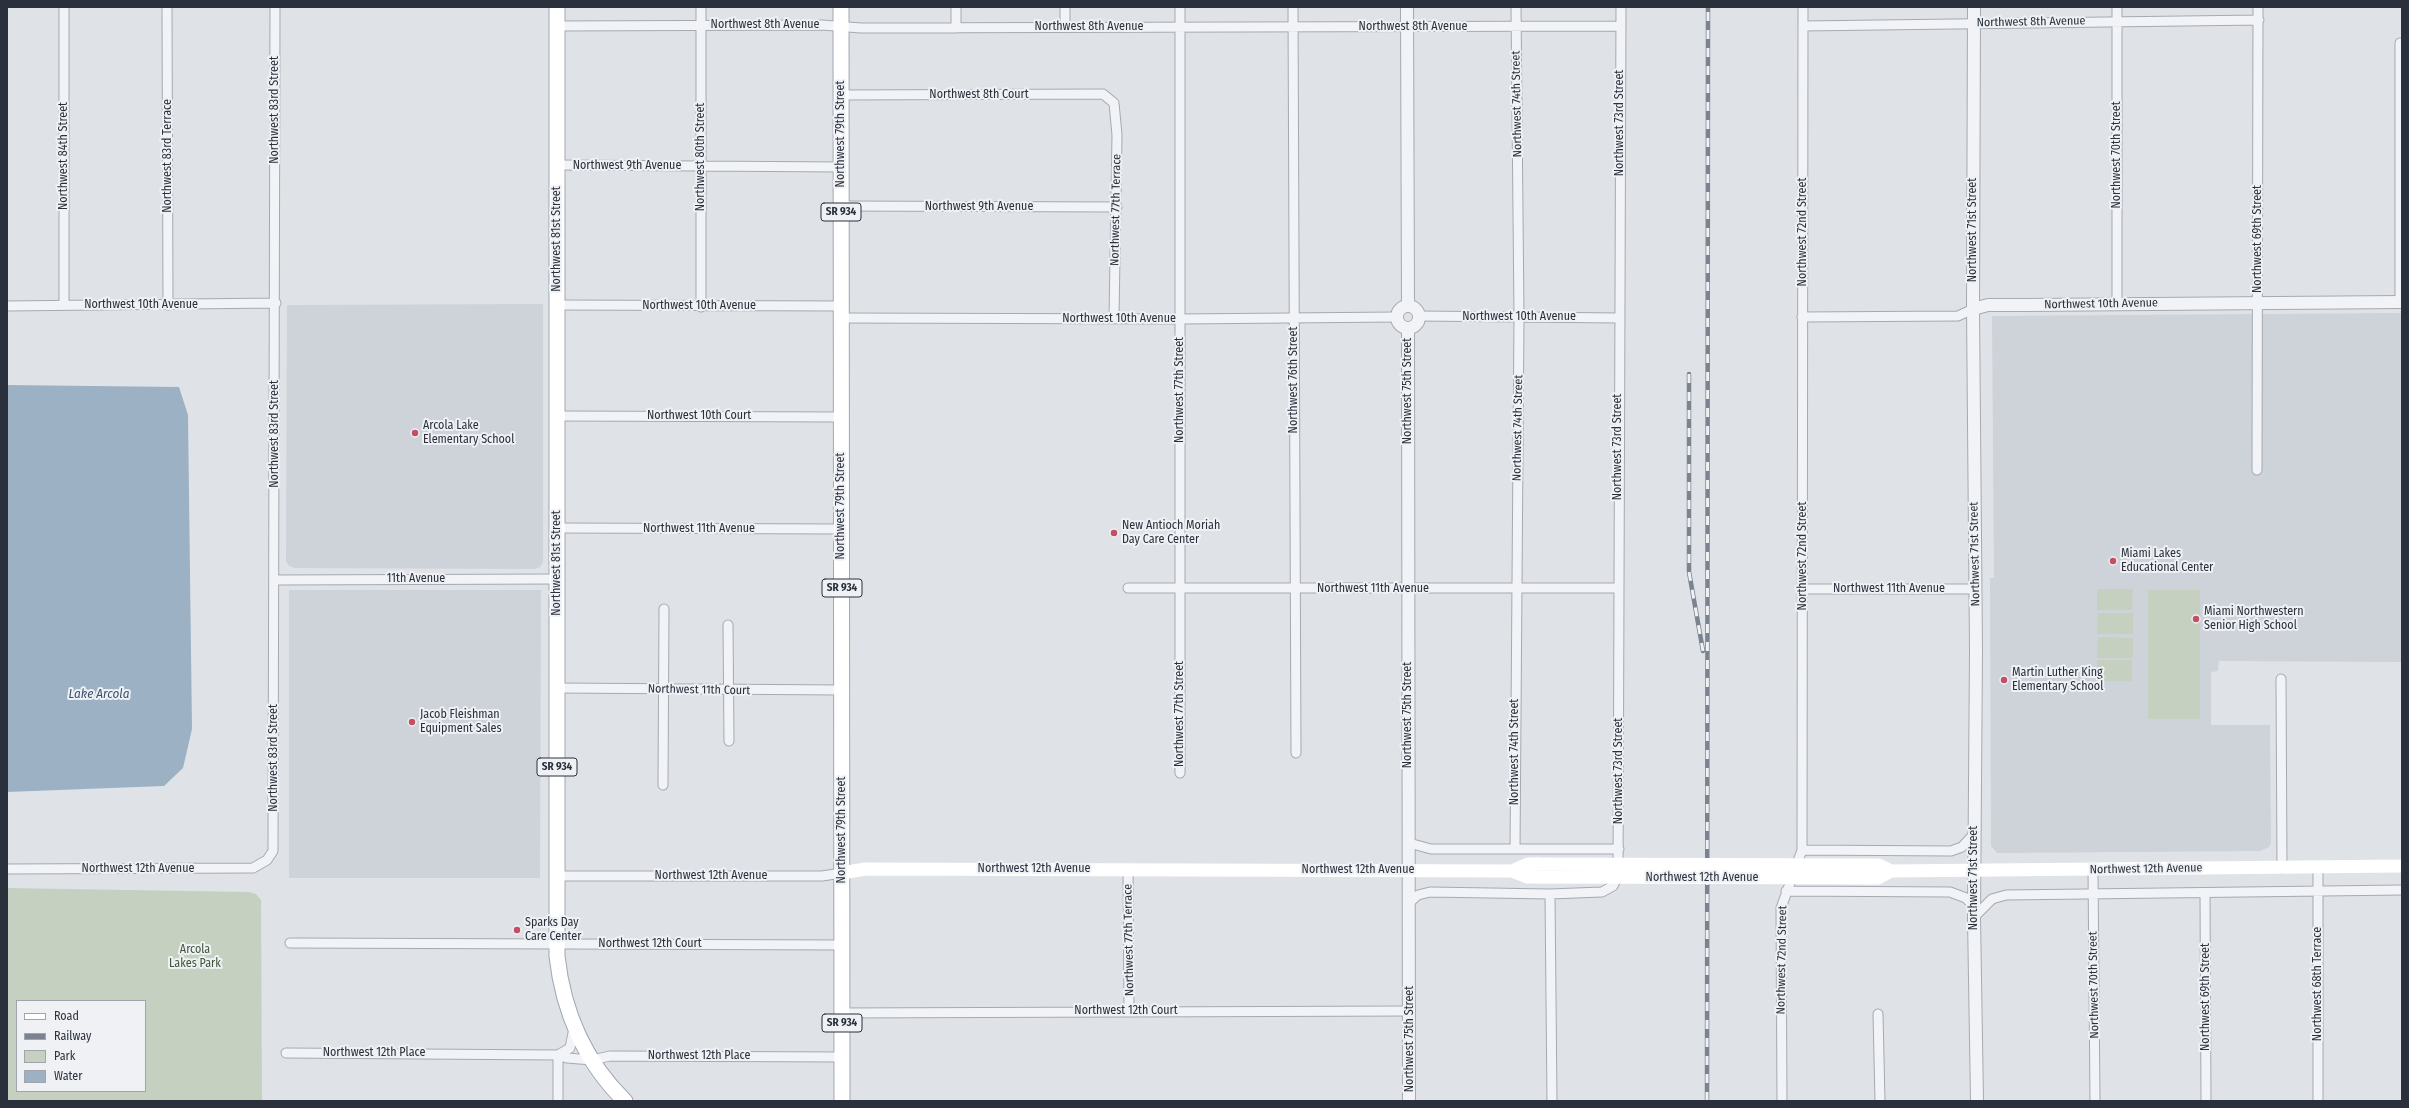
<!DOCTYPE html>
<html>
<head>
<meta charset="utf-8">
<style>
  body { margin:0 }
  #map { position:relative; width:2409px; height:1108px; overflow:hidden; background:#dfe3e7; font-family:"Fira Sans Condensed",sans-serif }
  canvas { display:block }
  .frame { position:absolute; inset:0; border:8px solid #2a313d; pointer-events:none }
  .legend { position:absolute; left:16px; top:1000px; width:130px; height:92px; box-sizing:border-box; background:#eff1f5; border:1px solid #a0a4ab; margin:0; padding:5px 7px; list-style:none; font-size:12px; color:#2a313d }
  .legend li { display:flex; align-items:center; gap:8px; height:20px }
  .legend b { width:20px; border:1px solid #a0a4ab }
</style>
</head>
<body>
<div id="map">
<canvas width="2409" height="1108"></canvas>
<div class="frame"></div>
<ul class="legend">
<li><b style="height:5px;background:#fff"></b>Road</li>
<li><b style="height:5px;background:#7a838f"></b>Railway</li>
<li><b style="height:11px;background:#c5d0c1"></b>Park</li>
<li><b style="height:11px;background:#9db1c4"></b>Water</li>
</ul>
</div>
<script>
const c = document.querySelector('canvas').getContext('2d');
c.lineJoin = 'round';
function fill(path, color) {
  c.fillStyle = color;
  c.fill(path, 'evenodd');
}
function trace(path, color, width, dash) {
  c.strokeStyle = color;
  c.lineWidth = width;
  c.lineCap = dash ? 'butt' : 'round';
  c.setLineDash(dash || []);
  c.stroke(path);
}
function write(font, color, halo, rows, align = 'center') {
  c.font = font + ' "Fira Sans Condensed",sans-serif';
  c.lineWidth = 4;
  c.setLineDash([]);
  c.textBaseline = 'middle';
  c.strokeStyle = halo;
  c.fillStyle = color;
  for (const [text, x, y, turn = 0] of rows) {
    c.save();
    c.translate(x, y);
    c.rotate((+turn || 0) * Math.PI / 180);
    c.textAlign = isNaN(turn) ? turn : align;
    if (halo) c.strokeText(text, 0, 0);
    c.fillText(text, 0, 0);
    c.restore();
  }
}
const built = new Path2D(`
  M543 304V562L540 567 535 569 295 568 289 566 286 561 287 305Z
  M2402 313V662L2219 661 2218 671 2211 672V725H2270L2271 843 2269 847 2260 851 1997 853 1991 846 1990 578H1994L1992 316Z
  M289 590H541L540 878H289Z`);
const green = new Path2D(`
  M2097 589H2133L2132 610H2097Z
  M2148 590H2200V719H2148Z
  M2098 613H2133V634H2097Z
  M2098 637 2133 638V658H2097Z
  M2097 660H2132V681H2097Z
  M7 888 249 892 256 894 261 900 262 1101H7ZM17 1001H145V1091H17Z`);
const water = new Path2D(`
  M7 385 179 387 188 415 192 729 183 768 164 786 7 792Z`);
const minor = new Path2D(`
  M64 7V305
  M167 7 168 305
  M956 7V28
  M1180 7V773
  M1293 7 1296 753
  M557 26 822 25 861 28 1621 26
  M1803 26 2259 20
  M1065 27V7
  M2400 43V302
  M841 95 1103 94 1114 103 1117 135 1114 318
  M557 165 841 167
  M841 206 1117 207
  M2117 303V7
  M557 305 841 306
  M7 306 276 303
  M701 307V7
  M1419 316 1619 318
  M1802 317 1958 316 1973 309
  M841 318 1180 319 1396 317
  M557 416 841 417
  M2257 470 2258 7
  M557 528 841 529
  M275 580 557 579
  M1128 588H1618
  M1802 589H1976
  M728 625 729 741
  M2281 679 2282 868
  M557 688 842 690
  M663 785 664 609
  M1409 843 1431 849H1619
  M1515 849 1519 317 1516 7
  M1802 850 1951 851 1962 847 1974 834
  M2318 867V1101
  M7 869 253 868 267 860 273 851 275 7
  M1128 870 1129 1011
  M2093 870 2095 1101
  M556 876H822L842 873
  M1786 891 1950 892 1966 898 1974 907
  M2205 893 2206 1101
  M1550 894 1552 1101
  M1409 903 1418 895 1430 892 1550 894 1602 892 1613 886 1618 875 1621 7
  M1974 917 1992 899 2006 895 2402 890
  M290 943 842 945
  M842 1013 1410 1011
  M1878 1014 1880 1101
  M286 1053 558 1055 567 1058 592 1060 610 1056 842 1057
  M558 1055V1101
  M558 1055 570 1048 574 1028
  M1782 1101 1781 908 1802 850 1803 7`);
const tertiary = new Path2D(`
  M1407 7 1408 306
  M1974 7 1973 309 1976 650 1974 917 1977 1101
  M1397 317a11 11 0 1 1 22 0a11 11 0 1 1-22 0Z
  M1973 309 1988 305H2025L2402 302
  M1408 328 1409 1101`);
const secondary = new Path2D(`
  M1869 865H1879L1891 871
  M1512 871 1528 864H1537
  M842 873 865 869 1512 871 1527 877H1537
  M1869 878H1878L1891 871 2402 866`);
const primary = new Path2D(`
  M557 7V956C563 1011 585 1062 625 1101
  M841 7 842 1101`);
const rail = new Path2D(`
  M1689 374V572L1703 651
  M1707 1101 1708 7`);
const secondaryBridge = new Path2D(`
  M1537 864 1869 865
  M1537 877 1869 878`);
const markers = [
  [415,433,4,"#c24f63"],
  [1114,533,4,"#c24f63"],
  [2113,561,4,"#c24f63"],
  [2196,619,4,"#c24f63"],
  [2004,680,4,"#c24f63"],
  [412,722,4,"#c24f63"],
  [517,930,4,"#c24f63"]
];
const shields = [
  [841,212,40],
  [842,588,40],
  [557,767,40],
  [842,1023,40]
];
const shieldNames = [
  ["SR 934",841,212],
  ["SR 934",842,588],
  ["SR 934",557,767],
  ["SR 934",842,1023]
];
const streetNames = [
  ["Northwest 8th Avenue",2031,22,-1],
  ["Northwest 8th Avenue",765,25],
  ["Northwest 8th Avenue",1089,27],
  ["Northwest 8th Avenue",1413,27],
  ["Northwest 8th Court",979,95],
  ["Northwest 74th Street",1517,104,-91],
  ["Northwest 83rd Street",275,110,-90],
  ["Northwest 73rd Street",1620,123,-90],
  ["Northwest 79th Street",841,134,-90],
  ["Northwest 70th Street",2117,155,-90],
  ["Northwest 84th Street",64,156,-90],
  ["Northwest 83rd Terrace",168,156,-90],
  ["Northwest 80th Street",701,157,-90],
  ["Northwest 9th Avenue",627,166],
  ["Northwest 9th Avenue",979,207],
  ["Northwest 77th Terrace",1116,210,-89],
  ["Northwest 71st Street",1973,230,-90],
  ["Northwest 72nd Street",1803,232,-90],
  ["Northwest 81st Street",557,239,-90],
  ["Northwest 69th Street",2258,239,-90],
  ["Northwest 10th Avenue",2101,304,-1],
  ["Northwest 10th Avenue",141,305],
  ["Northwest 10th Avenue",699,306],
  ["Northwest 10th Avenue",1519,317],
  ["Northwest 10th Avenue",1119,319],
  ["Northwest 76th Street",1294,380,-90],
  ["Northwest 77th Street",1180,390,-90],
  ["Northwest 75th Street",1408,391,-90],
  ["Northwest 10th Court",699,416],
  ["Northwest 74th Street",1518,428,-89],
  ["Northwest 83rd Street",275,434,-90],
  ["Northwest 73rd Street",1618,447,-90],
  ["Northwest 79th Street",841,506,-90],
  ["Northwest 11th Avenue",699,529],
  ["Northwest 71st Street",1975,554,-91],
  ["Northwest 72nd Street",1803,556,-90],
  ["Northwest 81st Street",557,563,-90],
  ["11th Avenue",416,579],
  ["Northwest 11th Avenue",1373,589],
  ["Northwest 11th Avenue",1889,589],
  ["Northwest 11th Court",699,690,1],
  ["Northwest 77th Street",1180,714,-90],
  ["Northwest 75th Street",1408,715,-90],
  ["Northwest 74th Street",1515,752,-90],
  ["Northwest 83rd Street",274,758,-90],
  ["Northwest 73rd Street",1619,771,-90],
  ["Northwest 79th Street",842,830,-90],
  ["Northwest 12th Avenue",138,869],
  ["Northwest 12th Avenue",1034,869],
  ["Northwest 12th Avenue",2146,869,-1],
  ["Northwest 12th Avenue",1358,870],
  ["Northwest 12th Avenue",711,876],
  ["Northwest 12th Avenue",1702,878],
  ["Northwest 71st Street",1974,878,-90],
  ["Northwest 77th Terrace",1129,940,-91],
  ["Northwest 12th Court",650,944],
  ["Northwest 72nd Street",1782,960,-89],
  ["Northwest 68th Terrace",2318,984,-90],
  ["Northwest 70th Street",2094,985,-91],
  ["Northwest 69th Street",2206,997,-90],
  ["Northwest 12th Court",1126,1011],
  ["Northwest 75th Street",1410,1039,-90],
  ["Northwest 12th Place",374,1053],
  ["Northwest 12th Place",699,1056]
];
const poiNames = [
  ["Arcola Lake",423,426],
  ["Elementary School",423,440],
  ["New Antioch Moriah",1122,526],
  ["Day Care Center",1122,540],
  ["Miami Lakes",2121,554],
  ["Educational Center",2121,568],
  ["Miami Northwestern",2204,612],
  ["Senior High School",2204,626],
  ["Martin Luther King",2012,673],
  ["Elementary School",2012,687],
  ["Jacob Fleishman",420,715],
  ["Equipment Sales",420,729],
  ["Sparks Day",525,923],
  ["Care Center",525,937]
];
const parkNames = [
  ["Arcola",195,950],
  ["Lakes Park",195,964]
];
const waterNames = [
  ["Lake Arcola",99,694]
];
fill(built, '#ced2d9');
fill(green, '#c5d0c1');
fill(water, '#9db1c4');
trace(minor, '#a5aab1', 11);
trace(tertiary, '#a5aab1', 14);
trace(primary, '#a0a7b2', 17);
trace(minor, '#f2f3f6', 9);
trace(tertiary, '#f2f3f6', 12);
trace(secondary, '#fff', 13);
trace(primary, '#fff', 15);
trace(rail, '#7a838f', 4.5);
trace(rail, '#eff1f5', 3, [9]);
trace(secondaryBridge, '#fff', 13);
for (const [x, y, r, color] of markers) {
  const dot = new Path2D();
  dot.arc(x, y, r, 0, 2 * Math.PI);
  c.fillStyle = color;
  c.fill(dot);
  trace(dot, '#eff1f5', 1.5);
}
for (const [x, y, w] of shields) {
  const box = new Path2D();
  box.roundRect(x - w / 2, y - 9, w, 18, 3);
  c.fillStyle = '#eff1f5';
  c.fill(box);
  trace(box, '#2a313d', 1);
}
write('bold 11px', '#2a313d', null, shieldNames);
write('12px', '#2a313d', '#eff1f5', streetNames);
write('12px', '#2a313d', '#eff1f5', poiNames, 'left');
write('12px', '#3f5738', '#eff1f5', parkNames);
write('italic 13px', '#38516d', '#eff1f5', waterNames);
</script>
</body>
</html>
